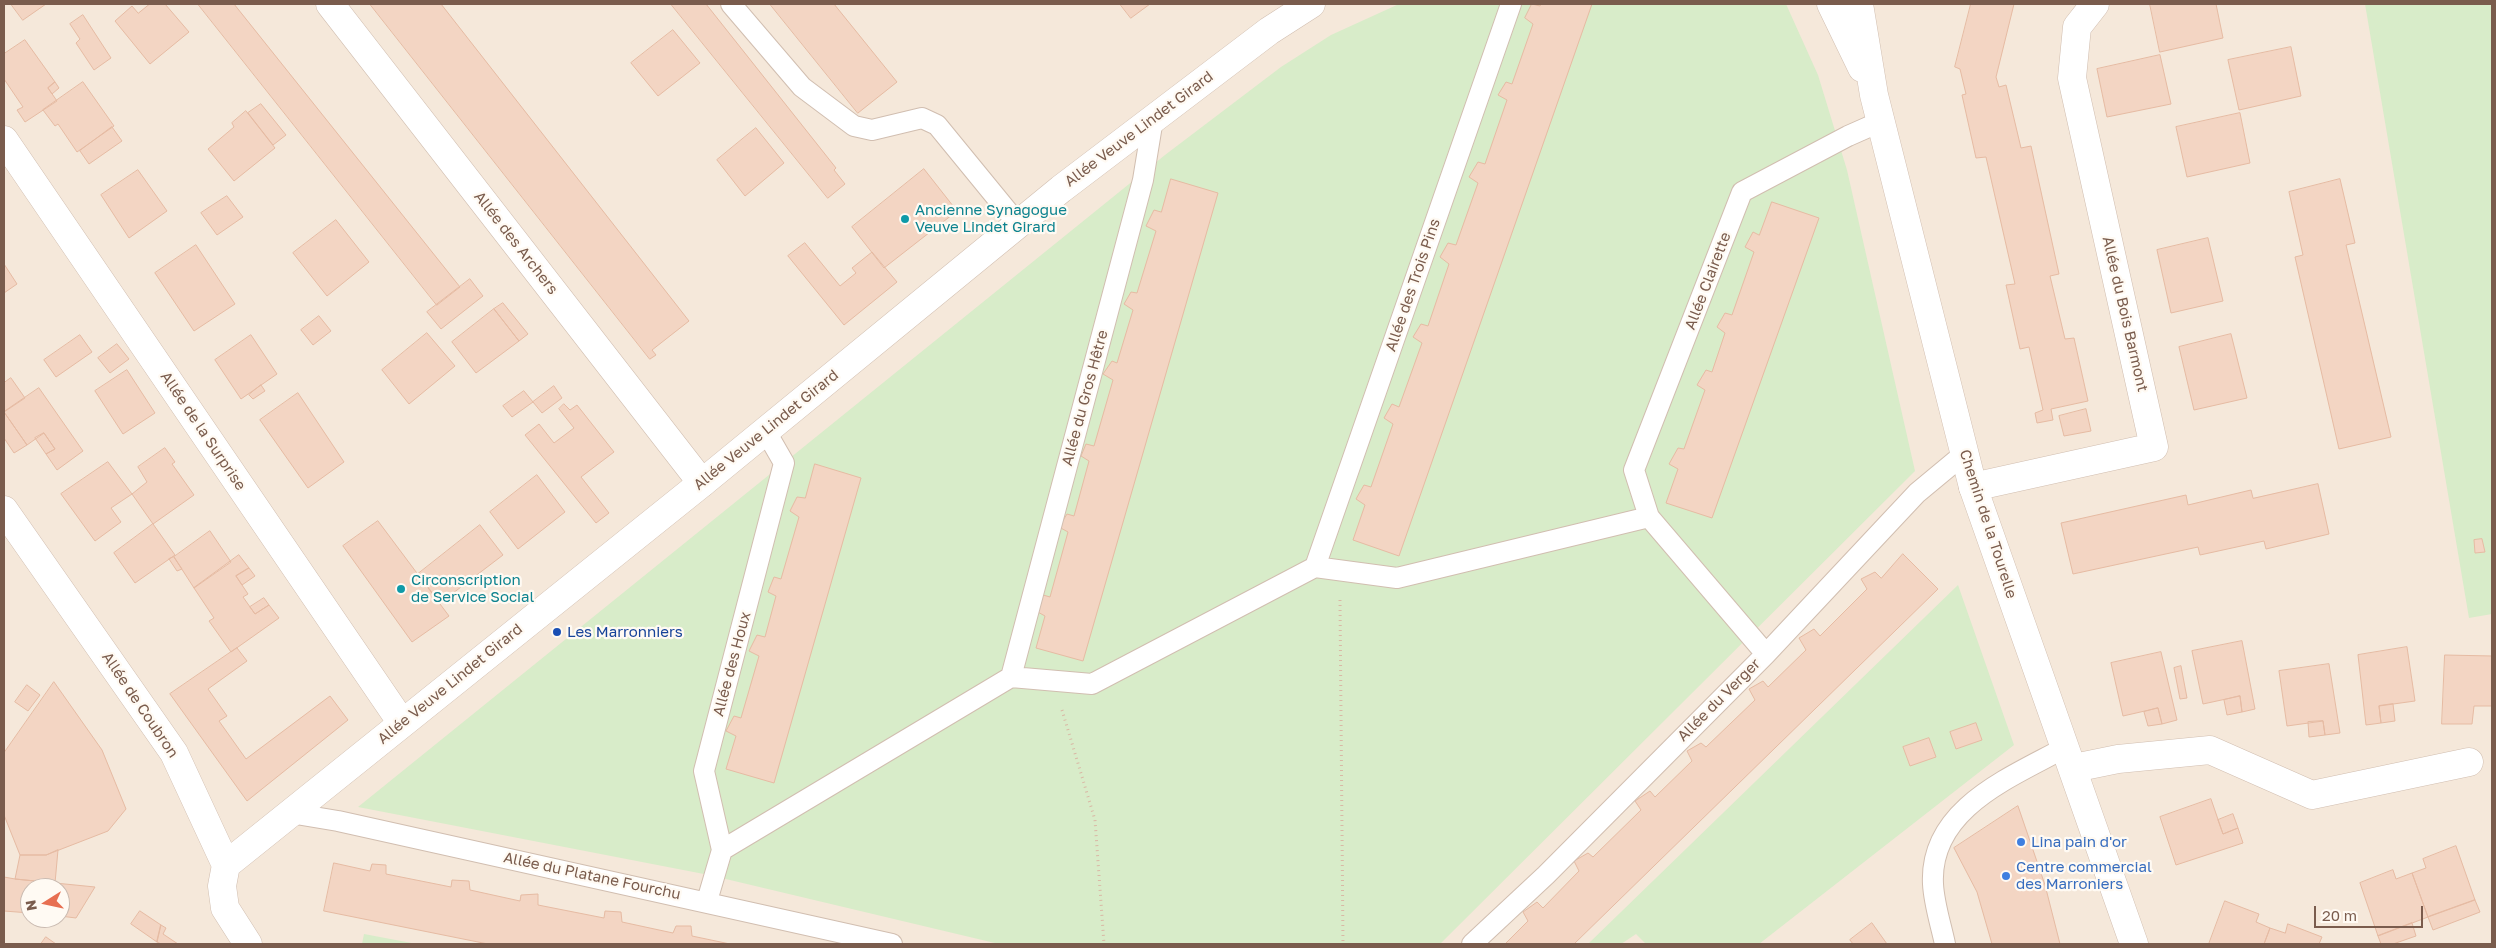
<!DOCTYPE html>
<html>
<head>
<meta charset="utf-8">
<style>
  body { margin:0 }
  #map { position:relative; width:2496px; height:948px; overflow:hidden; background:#fdf6ec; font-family:"Golos Text",sans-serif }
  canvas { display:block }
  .frame { position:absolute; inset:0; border:5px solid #7a5c4d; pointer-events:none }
  .north { position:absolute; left:20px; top:878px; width:50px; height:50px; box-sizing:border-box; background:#fffaf3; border:1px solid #cabbb1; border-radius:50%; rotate:260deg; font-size:14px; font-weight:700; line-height:20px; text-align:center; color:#7a5c4d }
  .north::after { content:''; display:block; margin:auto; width:18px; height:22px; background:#e76f51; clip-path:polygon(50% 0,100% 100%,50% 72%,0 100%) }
  .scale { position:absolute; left:2314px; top:906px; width:109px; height:22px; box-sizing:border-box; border:2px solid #7a5c4d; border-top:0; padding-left:6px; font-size:15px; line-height:18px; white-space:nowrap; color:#7a5c4d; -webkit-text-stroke:4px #fffaf3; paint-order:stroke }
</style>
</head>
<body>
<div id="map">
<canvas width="2496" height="948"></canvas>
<div class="frame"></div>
<div class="north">N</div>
<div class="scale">20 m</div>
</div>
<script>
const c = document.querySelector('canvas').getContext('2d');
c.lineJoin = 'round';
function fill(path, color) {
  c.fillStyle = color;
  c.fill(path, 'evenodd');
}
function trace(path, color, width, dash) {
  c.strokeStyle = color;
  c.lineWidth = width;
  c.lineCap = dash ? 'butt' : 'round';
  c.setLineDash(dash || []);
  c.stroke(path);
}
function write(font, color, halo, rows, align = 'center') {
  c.font = font + ' "Golos Text",sans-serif';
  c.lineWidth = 4.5;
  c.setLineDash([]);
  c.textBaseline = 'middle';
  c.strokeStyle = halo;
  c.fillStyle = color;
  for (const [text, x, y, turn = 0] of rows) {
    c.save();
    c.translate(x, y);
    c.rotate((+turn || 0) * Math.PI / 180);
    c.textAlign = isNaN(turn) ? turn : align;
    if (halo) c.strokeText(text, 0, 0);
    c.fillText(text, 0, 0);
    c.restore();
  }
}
const residential = new Path2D(`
  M4 4H2492V944H4ZM30 888H60V918H30Z`);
const green = new Path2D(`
  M1399 4H1786L1818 75 1847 170 1915 471 1440 944H999L709 875 358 807 1165 155 1281 67 1331 35Z
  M2365 4H2492V614L2469 618Z
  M1958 585 2014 745 1759 944H1646L1636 934 1621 944H1588Z
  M364 934 417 944H362Z`);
const building = new Path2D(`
  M11 4H46L23 20Z
  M150 4H165L189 32 150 64 115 21 132 6 138 13Z
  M198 4H234L460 287 437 305Z
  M370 4H441L689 321 652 350 656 355 650 359Z
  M671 4H706L836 168 834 170 845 184 828 198Z
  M770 4H834L897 82 858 113Z
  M1120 4H1150L1131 18Z
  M1532 4 1540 6 1541 4H1592L1399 556 1353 540 1365 505 1356 499 1364 485 1371 487 1393 424 1384 418 1392 404 1399 407 1422 343 1413 337 1421 324 1428 326 1449 264 1440 257 1448 243 1456 245 1478 183 1469 177 1478 162 1485 164 1507 100 1498 95 1506 82 1512 84 1533 24 1525 18Z
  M1971 4H2014L1996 77 1999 87 2006 85 2021 148 2031 146 2059 274 2050 276 2065 339 2074 338 2088 401 2051 409 2053 420 2037 423 2035 413 2043 410 2029 347 2020 349 2006 285 2015 284 1986 157 1976 158 1962 95 1966 94 1960 69 1955 67Z
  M2150 4H2216L2223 38 2160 52Z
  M83 15 111 58 94 70 76 43 80 39 70 24Z
  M673 30 700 63 658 96 631 63Z
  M25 40 55 82 48 88 57 101 25 122 17 110 23 107 4 79V54Z
  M2291 47 2301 96 2239 110 2228 60Z
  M2160 55 2171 104 2107 117 2097 69Z
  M55 82 59 88 52 94 48 88Z
  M83 82 114 126 77 152 58 124 55 126 43 110Z
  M261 104 286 135 273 145 248 113Z
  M246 111 275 148 234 181 208 149 234 127 232 123Z
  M2240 113 2250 163 2187 177 2176 127Z
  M112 127 122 141 89 164 80 151Z
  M756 128 784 163 745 196 717 160Z
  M924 169 957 211 884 268 852 227Z
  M138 170 167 211 129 238 101 195Z
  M1171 179 1218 193 1083 661 1036 648 1045 616 1036 611 1043 595 1050 597 1068 532 1059 527 1067 514 1074 516 1089 461 1081 456 1086 444 1094 446 1113 380 1103 374 1112 361 1117 363 1133 310 1124 304 1131 292 1137 293 1156 231 1146 226 1154 210 1161 212Z
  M2340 179 2355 243 2346 245 2391 437 2339 449 2295 257 2303 255 2289 192Z
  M227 196 243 217 217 235 201 213Z
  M1772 202 1819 218 1712 518 1666 503 1678 469 1669 464 1678 448 1684 449 1705 390 1697 385 1706 370 1712 372 1725 333 1717 327 1725 313 1732 315 1754 252 1745 247 1753 232 1759 235Z
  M336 220 369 262 327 296 293 253Z
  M2208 238 2223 301 2171 313 2157 250Z
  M805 243 840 286 856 273 852 268 872 252 897 282 844 325 788 256Z
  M196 245 235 304 194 331 155 273Z
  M4 264 17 284 4 293Z
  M470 279 483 296 441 329 427 312Z
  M503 303 528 334 519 341 494 309Z
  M494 309 519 341 476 373 452 342Z
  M319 316 331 331 313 345 301 330Z
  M427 333 455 366 409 404 382 370Z
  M2231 334 2247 398 2194 410 2179 347Z
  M80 335 92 352 56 377 44 360Z
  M251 335 277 374 241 399 215 360Z
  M117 344 129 359 110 373 98 358Z
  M127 370 155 413 123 434 95 391Z
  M11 378 25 398 4 412V383Z
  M261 385 265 391 253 399 249 395Z
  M554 386 562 398 542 413 533 402Z
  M39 388 83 451 57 470 46 454 55 449 44 433 27 445 4 412Z
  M524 391 533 402 512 417 503 406Z
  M298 393 344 462 308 488 260 420Z
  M564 404 570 410 577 405 614 452 581 477 609 513 596 523 525 435 539 424 554 443 574 428 559 409Z
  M2086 409 2091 431 2064 436 2059 416Z
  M4 412 27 445 14 453 4 438Z
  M44 433 55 449 46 454 35 438Z
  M165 448 175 462 172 464 194 495 153 524 132 494 147 482 138 467Z
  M108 462 132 494 111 508 121 522 95 541 61 494Z
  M815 464 861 478 774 783 726 769 736 736 726 731 734 716 741 718 759 656 749 651 757 635 765 637 776 596 768 592 774 577 781 579 799 517 790 511 797 497 805 498Z
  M537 475 565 512 518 549 490 512Z
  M2318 484 2329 534 2266 549 2264 541 2200 555 2198 547 2073 574 2061 523 2186 495 2188 505 2251 490 2253 498Z
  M378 521 449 616 412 642 343 546Z
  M153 524 175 555 135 583 114 553Z
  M480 525 503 555 440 603 418 574Z
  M210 531 231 562 194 588 174 557Z
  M2482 539 2485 552 2475 553 2474 540Z
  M1903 554 1938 589 1574 944H1505L1528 921 1523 912 1537 902 1543 908 1579 871 1574 861 1588 853 1593 857 1641 810 1635 801 1650 791 1655 797 1692 761 1687 751 1701 743 1706 747 1755 700 1749 689 1763 681 1768 687 1806 650 1799 638 1814 629 1820 636 1867 589 1861 579 1875 572 1881 578Z
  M239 555 249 568 236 576 248 594 243 597 255 614 269 605 279 618 231 652 209 621 214 618 194 588Z
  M174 557 182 569 177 571 169 559Z
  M249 568 255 576 242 585 236 576Z
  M264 598 269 605 255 614 250 607Z
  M2242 641 2255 709 2242 712 2240 696 2203 704 2192 651Z
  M2407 647 2415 701 2379 706 2381 723 2366 725 2358 655Z
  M237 648 247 661 208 689 227 716 219 721 246 759 330 696 348 720 247 801 170 694Z
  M2161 652 2177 720 2162 724 2158 708 2123 716 2111 663Z
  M2445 655 2492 656V706H2474L2472 724H2442Z
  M2329 664 2340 733 2325 735 2323 721 2287 726 2279 671Z
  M2181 666 2187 698 2180 699 2174 668Z
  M54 682 102 750 126 809 108 831 46 855H20L4 815V753Z
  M27 685 40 695 28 711 15 702Z
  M2240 696 2242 712 2227 715 2224 700Z
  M2393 704 2395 721 2381 723 2379 706Z
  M2158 708 2162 724 2148 726 2144 712Z
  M2323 721 2325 735 2309 737 2308 722Z
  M1976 723 1982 740 1956 749 1950 732Z
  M1929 738 1936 757 1910 766 1903 747Z
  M2211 799 2223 834 2238 828 2243 843 2176 865 2160 817Z
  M2018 806 2045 885 2060 944H1992L1977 892 1954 848Z
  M2233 814 2238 828 2223 834 2218 820Z
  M2456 846 2475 900 2428 917 2412 873 2426 868 2423 859Z
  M58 850 55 883 15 879 20 855H46Z
  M334 863 370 871 372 864 386 865V874L451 887 452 880 469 881 470 890 520 901 521 895 538 894V905L604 918 605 911 621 912 622 922 673 933 676 926H691L692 936 730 944H488L324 911Z
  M2393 870 2396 879 2412 873 2428 917 2378 936 2360 883Z
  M4 877 15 879 95 887 76 918 60 916V888H30V913L4 911Z
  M2475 900 2480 912 2433 930 2428 917Z
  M2225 901 2259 914 2256 922 2270 928 2264 944H2209Z
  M140 911 161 925 157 942 131 924Z
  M1872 923 1887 944H1853L1850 940Z
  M2412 923 2416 936 2393 944H2381L2378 936Z
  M2288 924 2322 937 2319 944H2264L2270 928 2285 933Z
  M161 925 166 928 163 934 178 944H161L157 942Z
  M46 937 56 944H41Z`);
const path = new Path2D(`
  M1340 600 1343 944
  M1062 710 1095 820 1104 944`);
const service = new Path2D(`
  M731 4 802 87 854 126 872 130 922 118 937 125 1018 224
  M1649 517 1634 470 1742 192 1848 136 1882 121
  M1315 567 1511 4
  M1011 677 1143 180 1153 119
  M290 813 338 821 892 944
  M722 850 1011 677 1092 684 1315 567 1397 578 1649 517 1766 654
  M707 901 722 850 704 771 784 463 765 430
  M1472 944 1546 875 1766 654 1917 493 1964 454
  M1945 944C1941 925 1934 904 1933 884 1929 808 2012 777 2066 747`);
const minor = new Path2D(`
  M330 4 702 483
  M4 140 402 723
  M1973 487 2154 447 2072 78 2077 27 2095 4
  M2074 768 2118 759 2210 750 2312 795 2469 762`);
const tertiary = new Path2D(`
  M1831 4 1862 68
  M1859 4 1874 95 1973 487 2134 944
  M4 510 174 753 226 865 222 886 225 908 248 944
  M226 865 702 483 1061 189 1269 31 1311 4`);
const markers = [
  [905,219,5,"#0f9aa8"],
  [401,589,5,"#0f9aa8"],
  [557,632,5,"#1a4fb4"],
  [2021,842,5,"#3f7fe0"],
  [2006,876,5,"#3f7fe0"]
];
const streetNames = [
  ["Allée Veuve Lindet Girard",1139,129,-37],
  ["Allée des Archers",516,243,52],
  ["Allée Clairette",1708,281,-69],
  ["Allée des Trois Pins",1413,285,-71],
  ["Allée du Bois Barmont",2125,314,77],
  ["Allée du Gros Hêtre",1085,398,-75],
  ["Allée Veuve Lindet Girard",766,430,-39],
  ["Allée de la Surprise",203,431,56],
  ["Chemin de la Tourelle",1988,524,72],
  ["Allée des Houx",732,664,-75],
  ["Allée Veuve Lindet Girard",450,684,-39],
  ["Allée du Verger",1719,700,-45],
  ["Allée de Coubron",140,705,56],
  ["Allée du Platane Fourchu",592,876,12]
];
const cultureNames = [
  ["Ancienne Synagogue",915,210],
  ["Veuve Lindet Girard",915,227],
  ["Circonscription",411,580],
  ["de Service Social",411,597]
];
const transitNames = [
  ["Les Marronniers",567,632]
];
const shopNames = [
  ["Lina pain d'or",2031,842],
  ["Centre commercial",2016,867],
  ["des Marroniers",2016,884]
];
fill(residential, '#f5e8da');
fill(green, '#d8ecc9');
fill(building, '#f3d5c3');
trace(building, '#e6bba3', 1);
trace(service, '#d1beb0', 22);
trace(minor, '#d1beb0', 29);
trace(tertiary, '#d1beb0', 29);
trace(path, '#d9b8a5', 3, [1, 4]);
trace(service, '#fff', 20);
trace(minor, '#fff', 28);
trace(tertiary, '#fff', 28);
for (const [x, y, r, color] of markers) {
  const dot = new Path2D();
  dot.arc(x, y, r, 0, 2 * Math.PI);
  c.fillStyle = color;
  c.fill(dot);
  trace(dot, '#fffaf3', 2);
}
write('15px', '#7a5c4d', '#fffaf3', streetNames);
write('15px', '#0d838f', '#fffaf3', cultureNames, 'left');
write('15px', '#164399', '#fffaf3', transitNames, 'left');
write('15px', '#366cbe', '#fffaf3', shopNames, 'left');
</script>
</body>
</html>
